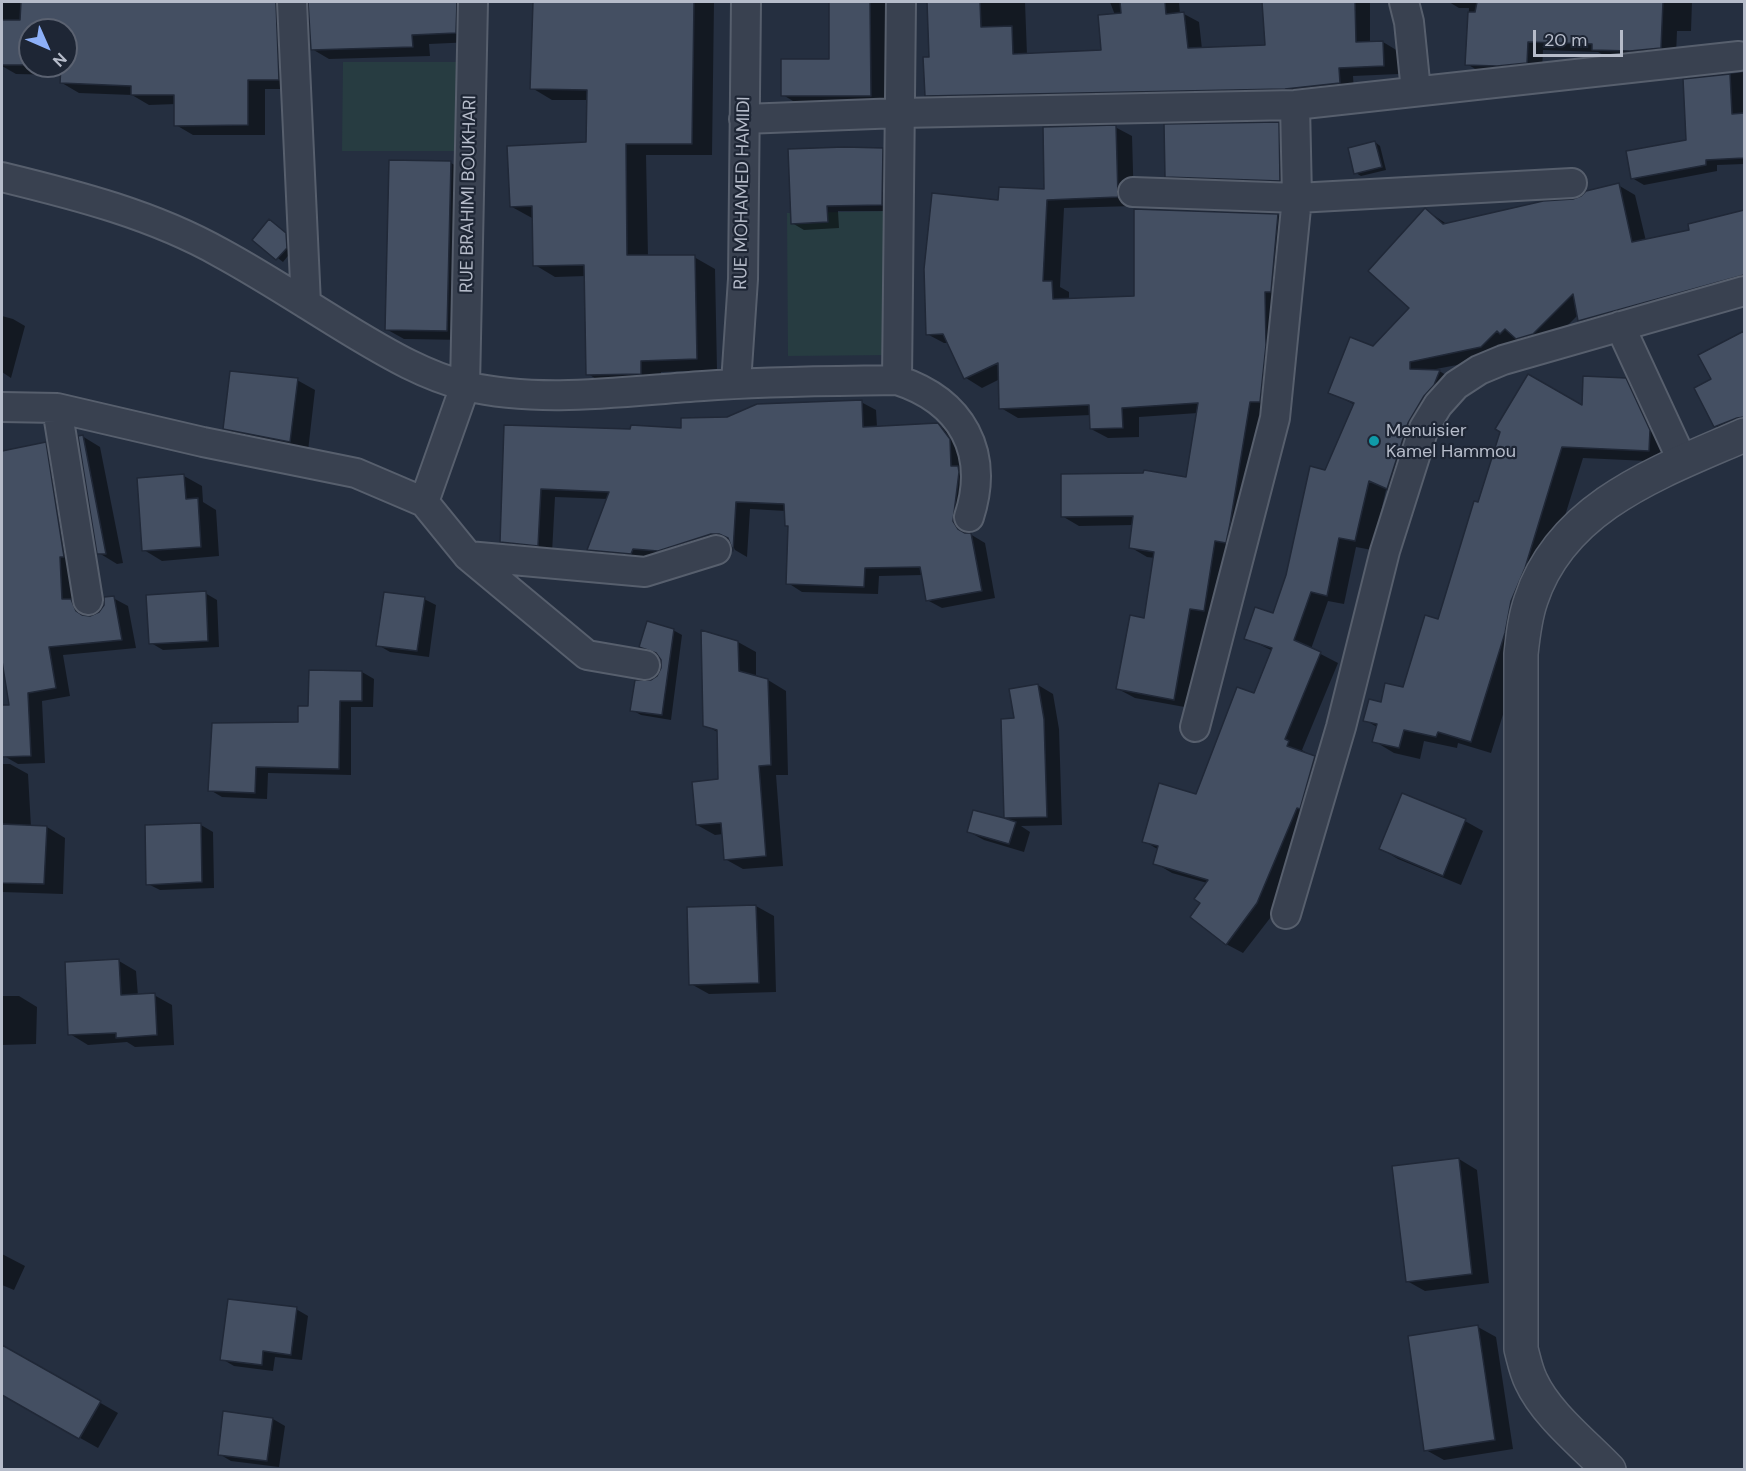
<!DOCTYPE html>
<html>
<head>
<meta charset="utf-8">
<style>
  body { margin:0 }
  #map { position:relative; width:1746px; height:1471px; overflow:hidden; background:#252f40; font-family:"DM Sans",sans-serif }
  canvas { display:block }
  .frame { position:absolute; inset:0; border:3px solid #b6bcca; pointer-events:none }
  .north { position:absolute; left:18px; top:18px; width:60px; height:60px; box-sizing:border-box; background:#1e2635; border:2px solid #5b6271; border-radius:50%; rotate:135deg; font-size:16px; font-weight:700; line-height:24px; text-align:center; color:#b6bcca }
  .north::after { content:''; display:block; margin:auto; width:21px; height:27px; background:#8db0f8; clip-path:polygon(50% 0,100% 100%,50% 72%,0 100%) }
  .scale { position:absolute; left:1533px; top:30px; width:90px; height:27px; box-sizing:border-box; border:3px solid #b6bcca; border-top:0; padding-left:8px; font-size:18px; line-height:21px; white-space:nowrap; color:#b6bcca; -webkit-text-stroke:4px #1e2635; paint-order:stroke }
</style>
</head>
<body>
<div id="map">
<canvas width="1746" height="1471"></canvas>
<div class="frame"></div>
<div class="north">N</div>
<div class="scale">20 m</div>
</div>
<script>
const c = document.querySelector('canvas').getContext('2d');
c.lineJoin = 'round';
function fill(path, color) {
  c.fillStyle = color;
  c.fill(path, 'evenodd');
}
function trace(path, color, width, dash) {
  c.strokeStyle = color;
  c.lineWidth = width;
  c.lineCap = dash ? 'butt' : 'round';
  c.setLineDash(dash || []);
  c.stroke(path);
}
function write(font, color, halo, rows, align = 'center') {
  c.font = font + ' "DM Sans",sans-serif';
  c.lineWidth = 4.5;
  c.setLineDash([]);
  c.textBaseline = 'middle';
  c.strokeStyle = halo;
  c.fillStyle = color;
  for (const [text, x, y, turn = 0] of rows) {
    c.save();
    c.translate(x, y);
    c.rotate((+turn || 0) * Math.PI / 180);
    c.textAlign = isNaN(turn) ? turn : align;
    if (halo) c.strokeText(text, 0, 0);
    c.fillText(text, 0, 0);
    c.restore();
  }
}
const green = new Path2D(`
  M343 62H459V151H342Z
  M893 211 894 355 788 356 787 213Z`);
const shadow = new Path2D(`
  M2 2H297L296 89H265V135H193L176 125V104L149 105 132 95 79 93 62 83V75L16 74 2 66ZM30 30H66V66H30Z
  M310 2H478L473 42 429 44 430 56 329 59 312 49Z
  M534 2H714L712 155H646L648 257H694L715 269 717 370 661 372V385L608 386 588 374 586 276 555 277 535 265 532 218 512 207 588 143V100H552L532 88Z
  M831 2H885V103L798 104 783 95 830 60Z
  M929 2H1054H1025L1027 55 1102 51 1115 15 1110 2H1179L1180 14H1184L1199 22 1202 49 1267 46 1264 2H1370V43L1383 42 1398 51 1399 74 1353 76 1354 92 942 104 927 95 931 58Z
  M1449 2H1692L1691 31H1677L1676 56 1609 58 1598 52 1543 50 1542 71 1482 73 1467 64 1469 8H1459Z
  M1744 72V164L1717 165V171L1644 185 1632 178 1688 141 1685 80Z
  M1278 123 1290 130 1291 187 1178 183 1167 176Z
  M1115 127 1132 136 1134 206 1064 208 1060 287 1069 292V300L1136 297V211L1278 215 1295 225 1282 355 1221 620 1207 618 1190 708 1135 698 1118 689 1145 619 1155 558 1147 557 1130 547 1133 525 1079 526 1062 516 1188 478 1198 413 1139 417V437L1108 438 1091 429V415L1018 418 1001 408 1000 379 982 388 966 378 949 343H944L927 334 1000 201 1046 191Z
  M1375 142 1380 146 1386 170 1361 176 1356 173Z
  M883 149 894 156V211H838L839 228 804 230 792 223Z
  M451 163 469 173 465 340 404 339 386 329Z
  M1618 185 1635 195 1646 241 1691 231 1690 225 1744 211V288L1596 330 1579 320 1578 315 1550 343 1534 348 1520 340 1518 343 1514 340 1499 357 1436 369 1456 381 1404 498 1386 490 1372 550 1356 547 1344 604 1328 601 1311 649 1338 663 1302 750 1305 752V754L1332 767 1274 913 1243 953 1226 944 1202 903 1207 883 1172 873 1155 863 1159 850 1144 841 1197 796 1254 695 1273 651 1246 638 1274 614 1326 471 1355 405 1330 392 1411 308 1426 210 1448 225 1574 201Z
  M275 224 291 238 292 251 283 262 254 240Z
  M2 316 13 319 25 326 11 378 2 372Z
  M1742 334 1744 336V432L1734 437 1716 426 1713 380Z
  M1625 379 1646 391 1669 462 1583 458 1491 753 1458 743 1457 748 1424 741 1420 759 1394 753 1374 741 1377 727 1365 720 1382 703 1404 689 1439 621 1479 503 1583 407Z
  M297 380 315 390 308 451 243 439 225 428Z
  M861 402 876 410 877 427 938 425 952 433 964 448 967 530 970 534 985 543 995 598 942 608 927 600 923 575 879 576 878 594 802 592 788 583 790 527 786 511 750 509 747 557 735 550 731 542 646 562 603 558 589 550 608 499 555 497 552 553 516 550 502 542 506 427 632 431 683 429 727 418Z
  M82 436 100 447 123 563 117 564 99 553Z
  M46 444 60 452 85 609 89 618 100 614 113 598 128 606 136 648 63 655 70 696 42 701 45 763 18 764 4 756 2 707H10L2 661V452Z
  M184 476 202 486 203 502 216 510 219 556 162 561 144 550Z
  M205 593 217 600 219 647 163 650 151 643Z
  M424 599 436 605 429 657 390 652 378 645Z
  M673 630 682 635 671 720 641 715 632 710 652 682 658 677 663 669 662 659 659 655 640 646Z
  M738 642 756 652V677L768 680 786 691 788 775H776L783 866 743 869 725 859 723 834 715 835 697 825 720 781 719 733 705 725Z
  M362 672 374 679 373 707H351V775L268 773 267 799 222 797 210 790 300 724 310 707Z
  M1038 685 1053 694 1059 729 1062 825 1021 826 1030 832 1024 852 984 840 969 832 1005 820 1003 720H1016Z
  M2 764H10L28 774 31 827H47L65 838 63 894 2 892Z
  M1465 821 1483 831 1461 885 1398 859 1381 849Z
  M201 825 213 832 214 888 160 890 148 884Z
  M756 906 774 916 776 992 709 994 691 984Z
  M119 961 136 971 138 996 154 995 172 1005 174 1045 135 1047 127 1042 88 1045 70 1034Z
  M2 996H19L37 1007 36 1044 2 1045Z
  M1459 1159 1477 1170 1489 1283 1425 1291 1407 1281Z
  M2 1254 25 1266 14 1290 2 1285Z
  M296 1309 308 1316 302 1360 275 1357 273 1371 234 1366 222 1359Z
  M1478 1327 1496 1337 1513 1449 1444 1460 1426 1450Z
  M3 1347 118 1413 98 1448 2 1394V1350Z
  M225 1413 273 1419 285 1426 279 1467 231 1461 219 1454Z`);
const building = new Path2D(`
  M21 2H276L279 80H248V125L174 126V95H131V86L60 83 61 66H66V30H30V65H2V20H20Z
  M308 2H457L456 33 412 35 413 47 311 50Z
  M533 2H694L692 144H626L627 255H695L697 359 641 361V374L586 375 584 265 533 266 532 206 510 207 507 146 586 142 587 90 530 89Z
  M829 2H870L871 96H781V59H829Z
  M927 2H980L981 27 1012 26 1013 54 1101 50 1098 15 1121 13 1120 2H1165L1166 14 1184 12 1188 48 1265 45 1262 2H1355L1356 42 1383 41 1384 66 1339 68 1340 83 1285 89 925 96 923 57H929Z
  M1477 2H1663L1661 48 1630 51 1592 50V44L1528 42 1527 63 1497 66 1465 65 1468 12H1475Z
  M1730 74 1732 114 1744 113V158L1706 160V165L1631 179 1626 151 1686 140 1683 79Z
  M1279 122 1280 181 1165 177 1164 124Z
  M1116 125 1118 197 1047 200 1043 281H1052L1053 299 1134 296V209L1278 214 1271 292H1265L1266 345 1260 402H1250L1230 524 1226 543 1215 541 1204 611 1190 609 1174 700 1116 689 1130 615 1144 618 1154 552 1129 548 1133 516 1061 517V474L1143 473 1144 470 1186 477 1198 403 1122 408 1123 428 1090 429 1089 405 999 409 998 363 964 379 943 334 926 335 924 269 932 193 998 200 999 187 1044 189 1043 127Z
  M1375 141 1382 167 1354 174 1348 148Z
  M844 147 883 148 882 205 827 206 828 222 791 224 788 149Z
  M389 160 451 161 447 331 385 330Z
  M1619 183 1632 242 1689 230 1688 224 1744 210V275L1578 321 1573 294 1533 334 1516 339 1505 329 1500 334 1497 331 1481 347 1410 362V369L1440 370 1434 385 1424 396 1408 423 1387 489 1369 481 1355 541 1339 538 1327 596 1311 592 1294 640 1321 652 1285 739 1289 741 1287 746 1315 756 1300 809 1297 808 1257 903 1226 945 1190 917 1200 903 1194 899 1208 880 1153 864 1158 846 1142 842 1159 783 1196 794 1237 687 1254 693 1272 648 1244 639 1255 607 1273 613 1286 575 1310 466 1325 470 1354 403 1328 393 1350 337 1373 346 1409 308 1368 271 1425 208 1443 224 1543 201 1573 199 1581 196 1586 191Z
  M269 219 286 233 287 248 276 260 252 240Z
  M1744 331V417L1737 418 1714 427 1694 388 1711 379 1698 355Z
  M230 371 298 378 290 442 223 429Z
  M1528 374 1582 405 1583 376 1626 378 1650 430 1649 451 1562 447 1525 568 1511 601 1505 633 1471 742 1438 732 1436 737 1404 730 1399 748 1372 742 1377 724 1363 721 1369 699 1381 702 1385 683 1403 687 1425 615 1438 619 1474 501 1478 502 1500 432 1495 429Z
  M862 400 863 427 938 423 950 439 951 466H958L959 472 953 521 958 529 965 533H971L982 591 926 601 920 567 865 568 864 587 786 584 788 526H785L784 504 736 502 733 551 728 538 719 534H711L658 551 633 549 631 554 587 550 609 492 541 489 538 546 500 542 504 425 630 429 631 425 681 428V418L727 417 757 404Z
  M83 435 106 554H97L78 436Z
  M46 442 64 557H60L62 599H71L76 611 82 615 90 616 99 612 104 605V597L114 596 122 640 49 647 56 688 28 693 31 756 2 757V705H9L2 661V451Z
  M184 474 186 499 198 498 201 547 142 551 137 478Z
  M206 591 208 641 149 644 146 595Z
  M384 592 425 597 417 651 376 646Z
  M647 621 674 629 662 715 630 711 635 680H651L657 676 661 668V660L656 653 639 647Z
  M701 630 738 641 739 671 768 679 771 765 759 766 766 856 724 860 721 823 696 825 692 782 718 779 717 730 703 726Z
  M309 670 362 671V701H340L339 769 256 767 255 793 208 791 212 723 298 722V706H308Z
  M1038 684 1044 719 1047 817 1004 818 1016 822 1009 844 967 832 973 810 1004 818 1001 719 1014 718 1009 689Z
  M1402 793 1466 819 1443 876 1379 849Z
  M201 823 202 882 146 885 145 825Z
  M2 824 47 826 44 884 2 883Z
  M756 905 759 983 689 985 687 907Z
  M119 959 121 995 155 993 157 1035 116 1038V1033L68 1035 65 962Z
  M1459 1158 1472 1274 1406 1282 1392 1166Z
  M228 1299 297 1307 291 1355 263 1351 262 1365 220 1360Z
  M1478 1325 1495 1440 1424 1451 1408 1336Z
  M2 1345 101 1401 79 1439 2 1395Z
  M223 1411 273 1418 267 1461 218 1455Z`);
const minor = new Path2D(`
  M292 2 306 304
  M1404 2 1409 22 1416 91
  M744 119 900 113 1295 105 1739 56
  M2 177C76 195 154 215 221 253 267 278 310 307 355 334 390 355 426 376 466 386 541 404 626 391 703 386 767 381 832 381 897 380 962 401 990 452 969 517
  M1133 192 1297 198 1572 183
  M1620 326 1683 462
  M897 380 901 2
  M736 383 743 279 746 2
  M2 407 57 408 203 442 356 473 424 502 468 556 645 572 716 550
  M57 408 88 600
  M424 502 465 386 473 2
  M468 556 587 655 645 665
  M1195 727 1275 418 1297 198 1295 105
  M1286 914 1341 727 1385 551 1424 428 1438 405 1456 385 1479 370 1503 360 1744 291`);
const tertiary = new Path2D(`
  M1609 1470C1583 1443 1546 1414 1531 1381 1526 1371 1524 1360 1521 1349V654C1523 635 1525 617 1531 600 1562 505 1662 471 1744 435`);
const markers = [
  [1374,441,6,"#0f9aa8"]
];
const streetNames = [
  ["RUE MOHAMED HAMIDI",743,193,-89],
  ["RUE BRAHIMI BOUKHARI",469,194,-89]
];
const poiNames = [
  ["Menuisier",1386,431],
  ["Kamel Hammou",1386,452]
];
fill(green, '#273c41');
fill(shadow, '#0007');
fill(building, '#444f62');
trace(building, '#202837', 1.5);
trace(minor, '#575f6d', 32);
trace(tertiary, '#575f6d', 36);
trace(minor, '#394150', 28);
trace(tertiary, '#394150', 33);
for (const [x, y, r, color] of markers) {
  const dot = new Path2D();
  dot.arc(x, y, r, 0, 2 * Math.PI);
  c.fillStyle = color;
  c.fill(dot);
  trace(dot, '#1e2635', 2);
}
write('18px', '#b6bcca', '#1e2635', streetNames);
write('18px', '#b6bcca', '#1e2635', poiNames, 'left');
</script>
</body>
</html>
